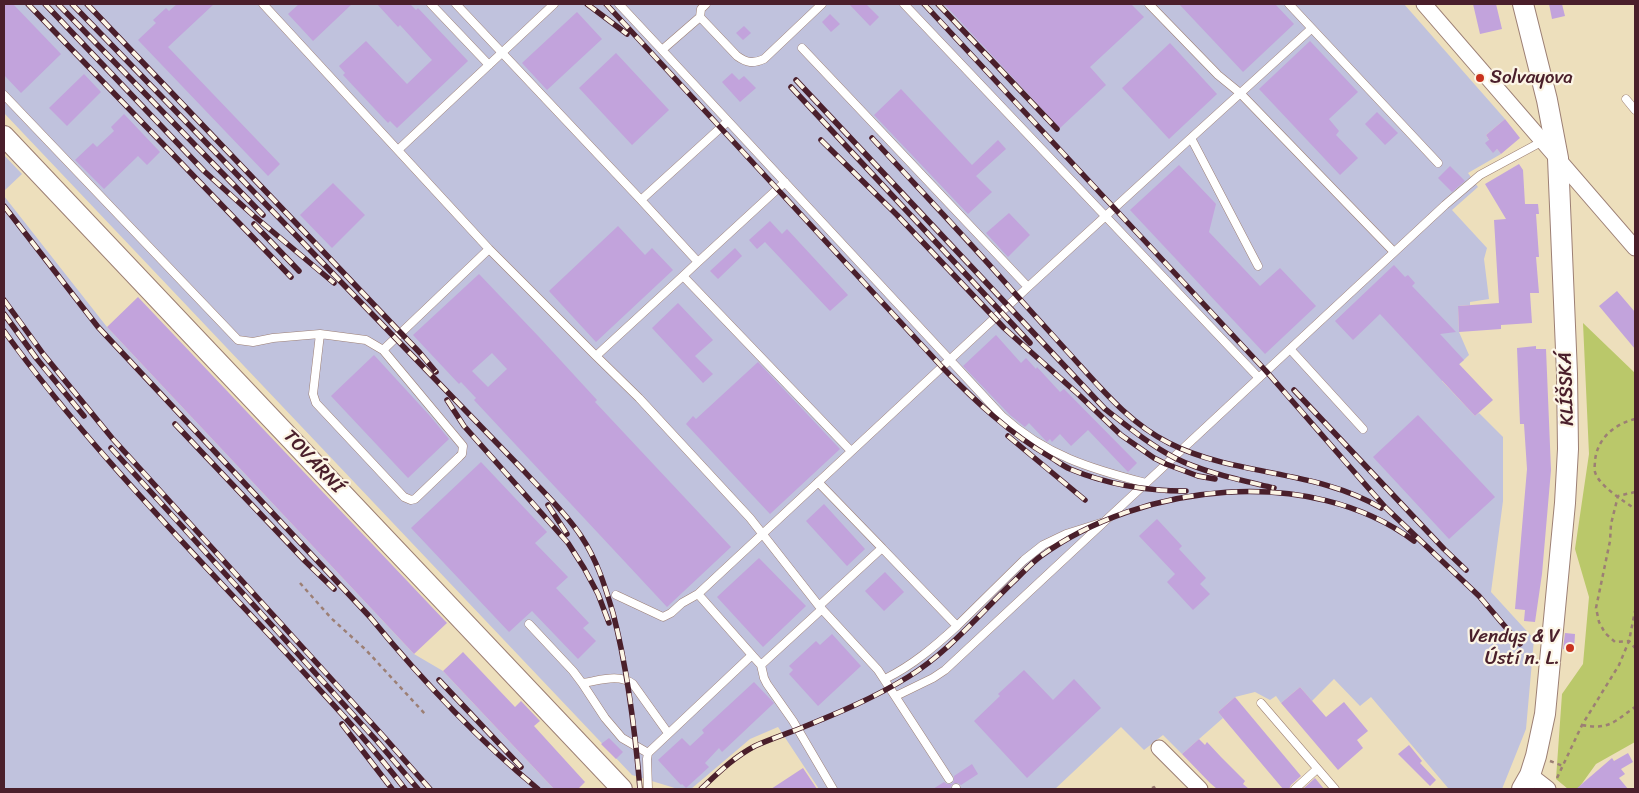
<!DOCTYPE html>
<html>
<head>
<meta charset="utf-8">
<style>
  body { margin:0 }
  #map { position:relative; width:1639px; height:793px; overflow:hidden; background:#eddfbc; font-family:Sriracha,sans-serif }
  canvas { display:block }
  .frame { position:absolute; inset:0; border:5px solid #4a1f2b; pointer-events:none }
</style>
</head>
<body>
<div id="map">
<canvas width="1639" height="793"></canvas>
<div class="frame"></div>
</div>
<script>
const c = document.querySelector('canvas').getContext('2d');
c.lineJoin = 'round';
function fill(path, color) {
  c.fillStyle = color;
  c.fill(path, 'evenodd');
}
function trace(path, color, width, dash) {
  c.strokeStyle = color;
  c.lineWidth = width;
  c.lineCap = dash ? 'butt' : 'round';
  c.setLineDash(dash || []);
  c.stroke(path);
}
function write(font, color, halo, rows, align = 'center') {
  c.font = font + ' Sriracha,sans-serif';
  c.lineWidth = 4.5;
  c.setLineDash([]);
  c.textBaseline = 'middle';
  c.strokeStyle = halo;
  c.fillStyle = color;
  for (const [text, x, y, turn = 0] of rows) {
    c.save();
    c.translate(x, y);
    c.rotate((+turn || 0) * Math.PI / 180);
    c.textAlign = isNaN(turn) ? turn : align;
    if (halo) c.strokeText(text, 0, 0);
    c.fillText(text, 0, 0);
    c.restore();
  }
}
const industrial = new Path2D(`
  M4 4H1404L1505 119 1486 135 1489 140 1493 152 1497 149 1501 154 1468 173 1478 187 1452 210 1487 248 1484 259 1489 299 1470 302V305L1458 306 1459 332 1469 355 1442 381 1475 416 1479 413 1503 437V501L1491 592 1534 639 1526 729 1502 789 1448 788 1371 697 1360 706 1334 679 1312 701 1300 687 1281 703 1276 696 1270 700 1255 692 1235 697 1218 712 1223 718 1182 754 1163 735 1144 750 1121 727 1055 789H819L778 727 750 739 691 789H678L632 775 4 113Z
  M4 155 22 174 4 191Z
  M4 196 107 327 414 654 443 671 554 789H4Z`);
const green = new Path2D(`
  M1583 323 1635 373V742L1596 764 1578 789H1568L1556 779 1562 694 1583 664 1589 597 1575 549 1589 454Z`);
const building = new Path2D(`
  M4 4H13L61 54 21 93 4 75Z
  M177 4H214L168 47 280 164 268 176 138 40 156 23 153 20 166 8 169 11Z
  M299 4H352L313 41 288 14Z
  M377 4H410L416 10 418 8 468 61 397 128 390 121 388 123 343 75 345 73 339 66 366 41 407 84 432 60 400 25 398 27Z
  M849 4H866L879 17 870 26Z
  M944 4H1131L1144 17 1090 67 1106 85 1060 128Z
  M1179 4H1275L1294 24 1243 72Z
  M1473 4H1496L1502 29 1480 34Z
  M1549 4H1562L1565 16 1552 19Z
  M577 12 602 39 547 90 522 63Z
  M830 14 840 24 831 32 822 22Z
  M744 26 751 33 743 40 736 33Z
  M1310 41 1358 92 1329 119 1339 131 1336 135 1358 158 1340 175 1259 89Z
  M1170 43 1217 94 1169 139 1122 88Z
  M616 53 669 110 632 145 579 88Z
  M732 73 739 80 744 76 756 88 740 102 722 82Z
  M84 74 101 92 67 126 49 108Z
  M901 89 972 165 998 140 1006 149 976 176 992 192 968 214 874 115Z
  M1377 112 1398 133 1385 145 1365 124Z
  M124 114 160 152 147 165 138 156 104 189 75 160 93 143 97 147 114 131 111 127Z
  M1505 119 1520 138 1501 154 1497 149 1493 153 1485 143 1489 140 1486 135Z
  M1519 164 1523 170 1525 204H1538L1539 214H1536L1539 257H1536L1539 293H1530L1532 323 1501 325V329L1459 332 1458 306 1499 303 1494 220 1506 219 1485 184Z
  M1179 165 1216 204 1209 232 1260 286 1280 268 1316 306 1265 354 1130 210Z
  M1450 166 1465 181 1452 192 1438 178Z
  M333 183 365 215 332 248 300 215Z
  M1009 213 1030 235 1008 257 986 233Z
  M770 221 782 234 787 229 848 295 830 311 765 242 757 249 749 240Z
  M618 226 645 255 652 248 673 270 596 342 549 291Z
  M735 248 742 256 718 279 710 271Z
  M1394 265 1405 277 1408 275 1415 283 1412 286 1456 332 1440 334 1464 360 1459 364 1493 400 1475 416 1380 314 1353 340 1335 321Z
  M479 274 540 338 597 400 595 402 731 547 667 607 474 400 476 398 461 382 459 384 413 335ZM492 353 507 369 488 387 472 371Z
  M1617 291 1635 312V349L1599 306Z
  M138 297 447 623 414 654 107 327Z
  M678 303 713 340 695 356 713 374 703 383 652 328Z
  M996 335 1021 363 1026 358 1036 369 1037 367 1060 392 1064 389 1137 463 1128 472 1088 430 1071 446 1060 434 1052 442 1050 439 1047 442 1029 423 1025 427 1010 415 963 366Z
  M1536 346V349H1546L1551 470 1542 574 1535 622 1524 621 1525 610 1515 609 1527 469 1524 424H1520L1517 348Z
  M374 355 430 416 449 439 408 478 331 396Z
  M758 362 840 449 770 514 686 424 693 416 696 419Z
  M1418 415 1495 497 1449 539 1373 457Z
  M481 462 547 532 535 543 568 577 556 588 589 623 583 628 596 641 578 659 532 611 509 632 411 528Z
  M824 504 865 549 847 566 806 521Z
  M1157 519 1182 546 1179 549 1206 578 1200 584 1210 594 1193 610 1167 582 1175 574 1139 536Z
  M759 558 806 606 763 647 717 597Z
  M885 572 904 592 884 611 865 591Z
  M1565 633 1575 634 1574 650 1563 649Z
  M832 634 861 666 818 706 789 674 793 670 789 666 816 641 820 645Z
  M463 652 515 707 521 701 540 721 534 726 585 782 578 789H554L443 671Z
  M1024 670 1053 700 1074 679 1101 708 1027 778 974 721 1000 696 998 694Z
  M754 682 774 703 722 752 719 748 705 763 709 767 686 788 682 784 681 785 658 760 682 738 690 746 704 733 702 730Z
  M1300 687 1326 717 1344 702 1368 731 1357 740 1363 748 1338 770 1281 703Z
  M1235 697 1301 776 1291 785 1289 789H1283L1218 712Z
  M609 738 623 752 616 759 601 744Z
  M1199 739 1205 745 1207 742 1221 757 1245 781 1243 784 1249 789H1217L1210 783 1182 754Z
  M1409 745 1422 761 1420 763 1436 780 1430 786 1398 754Z
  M1628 753 1633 762 1621 769 1625 774 1619 778 1628 789H1576L1612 758 1614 761Z
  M972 764 978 774 961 785 958 783H954L951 786 950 789H933L944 782 947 784H952L954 781V776Z
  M803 768 817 789H771Z
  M1315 778 1324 789H1303Z`);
const path = new Path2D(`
  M1635 419C1615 424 1597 438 1595 461 1595 464 1594 469 1595 472 1599 486 1624 501 1635 509
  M1635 492 1618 496 1611 524 1610 541 1596 608 1599 622 1605 633 1615 642 1629 641 1635 648
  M300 583 331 618 366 650 425 714
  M1582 725C1609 730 1614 722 1635 707
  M1550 761 1563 766
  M1557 778 1582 725 1619 665 1629 641 1635 611
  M1152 788 1154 787 1155 789`);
const lane = new Path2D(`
  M263 4 489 249 596 356 683 276 851 451
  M431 4 489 65
  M456 4 641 200 728 121
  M619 4 662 50
  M822 4 764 59C753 64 747 63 737 56L700 17 662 50 1002 416C1045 455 1091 469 1146 483
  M904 4 1259 378
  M1149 4 1218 75 1240 93 1394 252
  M1289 4 1438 163
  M700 17 701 9 706 4
  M4 95 238 340 253 342 273 338 320 334 366 340 383 350 463 446 462 454 459 457 415 499 411 500 404 497 316 403 313 394 320 334
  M1626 99 1635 110
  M1191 138 1311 29
  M398 150 554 4
  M641 200 698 262 683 276
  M698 262 785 182
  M1028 287 1191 138 1258 266
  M1290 349 1445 205 1480 175 1543 141
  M383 350 489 249
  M596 356 639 398 750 518 819 606 878 670 949 779
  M818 482 882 548 819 606
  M882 548 957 626C934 647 913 665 885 679
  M616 595 663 617 671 613 682 603 698 594 1028 287 802 48
  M529 624 573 671 582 683C598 681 619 673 633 684L668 733
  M957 626 1024 560 1043 545 1066 534 1104 522 1290 349 1363 429
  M752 655 761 665 764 678 767 684 793 721 833 789
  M761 665 822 609
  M582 683 605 718 622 738 648 753 647 759 648 789
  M896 696 933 678 945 670 1103 523
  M1261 703 1335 789
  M648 753 752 655 698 594
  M956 788V789
  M1295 789 1317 769`);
const street = new Path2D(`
  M1424 4 1635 248
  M1159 748 1200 789
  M1530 775 1548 789`);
const secondary = new Path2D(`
  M4 136 622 789
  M1522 789 1530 775 1536 756 1545 714 1565 503 1568 449 1567 374 1558 158 1547 100 1523 4`);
const rail = new Path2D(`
  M28 4 291 277
  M45 4 204 171 254 216 334 283
  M58 4 263 215
  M72 4 524 471C543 492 565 512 581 536 597 560 605 586 613 613 628 671 635 730 640 789
  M87 4 420 353 436 372
  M587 4 627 34
  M606 4 942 367C975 401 1009 433 1050 457 1057 461 1063 466 1070 469 1106 484 1147 491 1186 491
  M924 4 1266 371 1370 490 1386 508 1479 596 1520 644
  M938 4 1057 129
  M796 80 1105 409C1127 426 1150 445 1175 458 1205 473 1241 480 1274 488
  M791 87 1030 343
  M872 138C921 191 971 243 1018 297 1037 318 1057 340 1076 361 1104 392 1131 424 1169 443 1236 477 1316 469 1381 508
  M821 140 897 215 1004 328 1078 394 1121 435 1154 458 1166 464 1198 476 1215 479
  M4 206 98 327 370 617C421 679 476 738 538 789
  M254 224 299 271
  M4 300 44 355 112 438 385 738 430 789
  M4 314 37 359 84 416
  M4 331C88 447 191 550 288 655 328 699 369 742 405 789
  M1294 390 1444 549 1466 570
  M447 400 464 426 568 543 584 568 598 594 609 623
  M175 424 305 561 334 589
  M1008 436 1085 500
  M111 448 377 741 418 789
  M548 505 567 534
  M439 680 521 767
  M342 724 392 789
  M701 789C718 773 734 757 755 746 770 739 786 734 801 728 838 713 874 698 908 677 947 653 978 616 1011 584 1021 575 1030 564 1041 556 1141 483 1311 464 1414 541`);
const markers = [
  [1480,78,5,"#c8321e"],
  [1570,648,5,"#c8321e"]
];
const poiNames = [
  ["Solvayova",1490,78],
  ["Vendys & V",1560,637,"right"],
  ["Ústí n. L.",1560,659,"right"]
];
const streetNames = [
  ["KLÍŠSKÁ",1567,389,-92],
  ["TOVÁRNÍ",313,462,47]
];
fill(industrial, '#c0c2dd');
fill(green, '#bac86a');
fill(building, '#c2a3dc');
trace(lane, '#9c7f74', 9);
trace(street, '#9c7f74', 17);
trace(secondary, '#9c7f74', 22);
trace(path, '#9c7f74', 2.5, [4, 4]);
trace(lane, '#fff', 8);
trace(street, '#fff', 15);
trace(secondary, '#fff', 20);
trace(rail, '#4a1f2b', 5.5);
trace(rail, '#fcf5e5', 4, [11]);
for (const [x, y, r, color] of markers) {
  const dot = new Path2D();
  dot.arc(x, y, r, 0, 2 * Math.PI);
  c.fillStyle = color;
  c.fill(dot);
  trace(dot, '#fcf5e5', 2);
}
write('19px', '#4a1f2b', '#fcf5e5', poiNames, 'left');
write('19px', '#4a1f2b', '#fcf5e5', streetNames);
</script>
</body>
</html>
